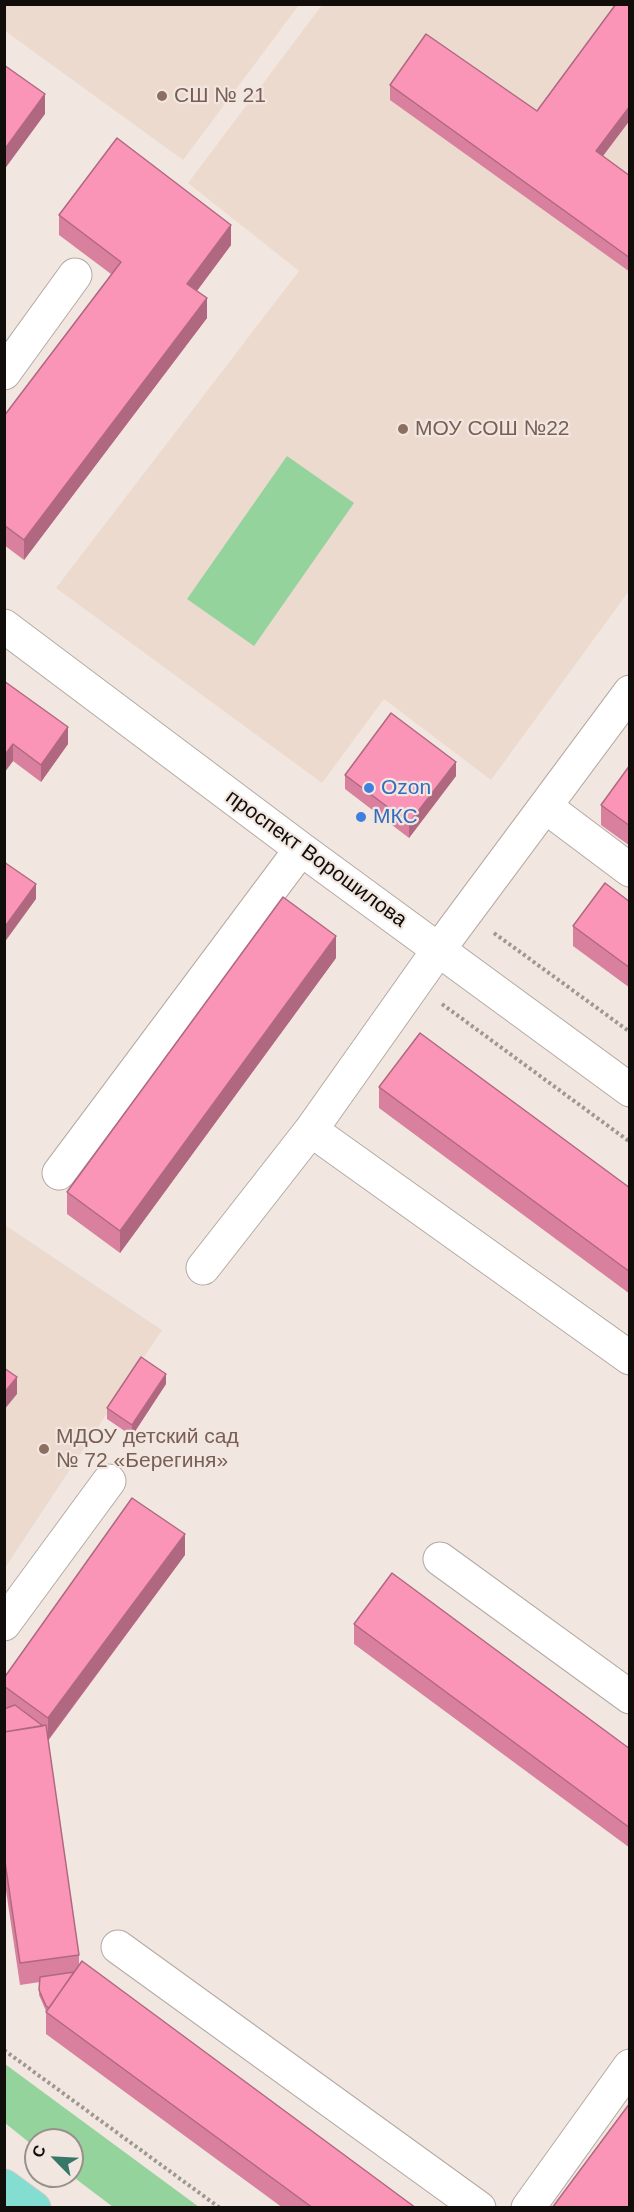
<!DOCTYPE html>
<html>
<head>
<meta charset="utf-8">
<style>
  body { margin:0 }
  #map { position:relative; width:634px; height:2212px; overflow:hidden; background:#f2e7e0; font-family:Helvetica,sans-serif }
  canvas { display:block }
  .frame { position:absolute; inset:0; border:6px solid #100d0b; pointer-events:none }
  .north { position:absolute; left:24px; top:2128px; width:60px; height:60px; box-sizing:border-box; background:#f2e7e0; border:2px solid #98908b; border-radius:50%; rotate:294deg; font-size:16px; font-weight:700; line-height:24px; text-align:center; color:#100d0b }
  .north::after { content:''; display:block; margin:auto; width:21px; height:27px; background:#367768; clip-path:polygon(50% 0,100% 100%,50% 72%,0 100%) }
</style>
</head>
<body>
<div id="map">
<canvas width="634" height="2212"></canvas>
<div class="frame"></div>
<div class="north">С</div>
</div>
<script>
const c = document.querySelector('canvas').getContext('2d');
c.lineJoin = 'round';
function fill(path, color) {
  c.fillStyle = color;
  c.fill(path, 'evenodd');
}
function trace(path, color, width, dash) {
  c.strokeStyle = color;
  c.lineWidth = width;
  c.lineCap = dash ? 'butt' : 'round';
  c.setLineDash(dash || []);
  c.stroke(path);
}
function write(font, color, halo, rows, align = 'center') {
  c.font = font + ' Helvetica,sans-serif';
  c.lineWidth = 4.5;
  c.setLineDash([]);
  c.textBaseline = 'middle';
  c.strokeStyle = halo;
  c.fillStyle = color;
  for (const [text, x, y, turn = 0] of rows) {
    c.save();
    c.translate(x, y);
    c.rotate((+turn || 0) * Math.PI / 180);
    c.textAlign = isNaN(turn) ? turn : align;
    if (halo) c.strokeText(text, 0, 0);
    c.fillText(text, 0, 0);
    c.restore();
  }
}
const built = new Path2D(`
  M5 4H299V5L183 160 5 31Z
  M322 5H629V591L491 780 384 699 322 783 56 588 299 271 188 183Z
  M5 1225 162 1330 5 1568Z`);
const green = new Path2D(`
  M287 456 354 503 254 646 187 599Z
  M4 2064H5L199 2207H113L72 2176V2140H36V2148L5 2123Z`);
const path = new Path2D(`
  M494 933 630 1032
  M442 1004 630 1142
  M4 2050 220 2208`);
const minor = new Path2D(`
  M4 373 75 275
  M4 626 301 849 630 1090
  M546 807 630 870
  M311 1130 630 1358
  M59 1173 301 849
  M203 1268 311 1130 439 949 630 692
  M440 1559 630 1697
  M4 1624 109 1481
  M118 1947 479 2208
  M528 2208 630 2066`);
const major = new Path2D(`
  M4 2186 34 2208`);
const wall = new Path2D(`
  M614 4H630V120L603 156 630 176V272L390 100V85L537 111 615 5Z
  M59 215 231 245 197 291 207 318 24 560 4 545V416L111 274 59 235Z
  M4 681 68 744 41 782 13 761 4 773Z
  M630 765V846L601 825V805Z
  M345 775 456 776 409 838 345 789Z
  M630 902V988L573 946V926Z
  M336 958 120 1253 67 1214V1192Z
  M379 1087 630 1188V1294L379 1108Z
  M166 1384 132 1436 107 1419V1408Z
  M185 1555 48 1741 79 1955V1965L416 2208H283L46 2034V2011L39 1995 40 1982 20 1985 4 1877V1709H6L4 1708V1678Z
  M354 1624 630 1749V1848L354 1644Z`);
const shadedWall = new Path2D(`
  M45 94V114L4 170V150Z
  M630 106V120L596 165V151Z
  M231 225V245L187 304V284Z
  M207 298V318L24 560V540Z
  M68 727V744L41 782V765Z
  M13 744V761L4 773V756Z
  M456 762V776L409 838V823Z
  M36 884V899L4 943V928Z
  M336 936V958L120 1253V1231Z
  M166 1374V1384L132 1436V1425Z
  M17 1377V1394L4 1410V1393Z
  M185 1534V1555L48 1740V1718Z`);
const building = new Path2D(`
  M616 4H630V106L596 151 630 176V258L390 85 426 34 537 111Z
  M4 65 45 94 4 150Z
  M117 138 231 225 187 284 207 298 24 540 4 525V416L121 262 59 215Z
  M4 681 68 727 41 765 13 744 4 756Z
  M391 713 456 762 409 823 345 775Z
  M630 765V826L601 805Z
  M4 862 36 884 4 928Z
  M605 883 630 902V968L573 926Z
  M283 897 336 936 120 1231 67 1192Z
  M420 1033 630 1188V1272L379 1087Z
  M141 1357 166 1374 132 1425 107 1408Z
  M4 1368 17 1377 4 1393Z
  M132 1498 185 1534 48 1718 4 1686V1678Z
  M392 1573 630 1749V1828L354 1624Z
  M15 1705 43 1726 4 1732V1709Z
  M46 1725 79 1955 20 1963 4 1855V1732Z
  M82 1961 416 2208H313L46 2012Z
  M74 1972 49 2008 46 2006 39 1990 40 1977Z
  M630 2103V2208H552Z`);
const markers = [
  [162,96,6,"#8d6e63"],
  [403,429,6,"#8d6e63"],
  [369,788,6,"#3f7fe0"],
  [361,817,6,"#3f7fe0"],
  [44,1449,6,"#8d6e63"]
];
const educationNames = [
  ["СШ № 21",174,96],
  ["МОУ СОШ №22",415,429],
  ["МДОУ детский сад",56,1437],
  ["№ 72 «Берегиня»",56,1461]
];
const shopNames = [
  ["Ozon",381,788],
  ["МКС",373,817]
];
const streetNames = [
  ["проспект Ворошилова",316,859,36]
];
fill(built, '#ecdacf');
fill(green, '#95d39d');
trace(minor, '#b4a9a3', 35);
trace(major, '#cacac9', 35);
trace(path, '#9f9792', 4, [3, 3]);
trace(minor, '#fff', 33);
trace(major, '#83ded1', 33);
fill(wall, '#d8809d');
fill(shadedWall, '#b06880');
fill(building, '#fb95b7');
trace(building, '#b06880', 1.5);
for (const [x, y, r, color] of markers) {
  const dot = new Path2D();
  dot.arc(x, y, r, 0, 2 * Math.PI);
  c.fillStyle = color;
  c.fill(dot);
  trace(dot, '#f2e7e0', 2);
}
write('21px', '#785e54', '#f2e7e0', educationNames, 'left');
write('21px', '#366cbe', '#f2e7e0', shopNames, 'left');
write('21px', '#100d0b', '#f2e7e0', streetNames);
</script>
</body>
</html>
